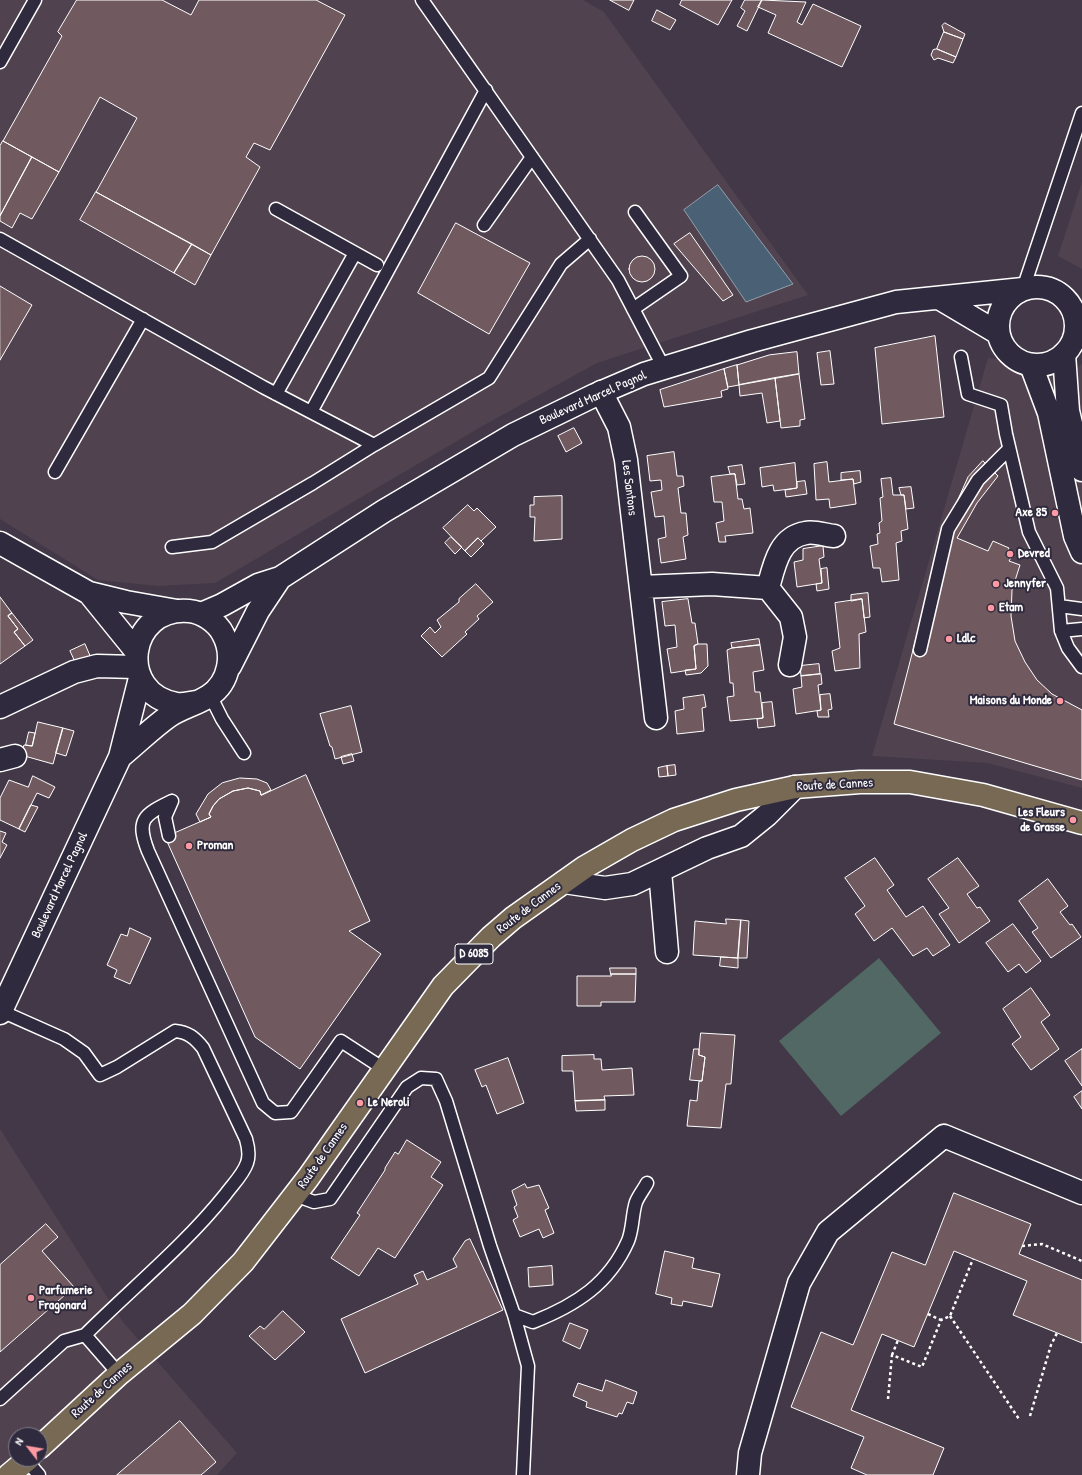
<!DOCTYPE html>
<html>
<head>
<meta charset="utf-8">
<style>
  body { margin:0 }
  #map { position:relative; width:1082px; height:1475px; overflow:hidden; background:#423847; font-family:"Patrick Hand",sans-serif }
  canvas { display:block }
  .north { position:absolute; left:8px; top:1427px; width:40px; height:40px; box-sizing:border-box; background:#2f2a3d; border:1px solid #827f8b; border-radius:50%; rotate:301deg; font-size:11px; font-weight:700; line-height:16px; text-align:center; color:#fff }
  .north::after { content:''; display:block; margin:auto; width:14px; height:18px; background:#ff9aa2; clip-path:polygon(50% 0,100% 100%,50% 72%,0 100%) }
</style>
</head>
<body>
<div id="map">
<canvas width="1082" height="1475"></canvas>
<div class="north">N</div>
</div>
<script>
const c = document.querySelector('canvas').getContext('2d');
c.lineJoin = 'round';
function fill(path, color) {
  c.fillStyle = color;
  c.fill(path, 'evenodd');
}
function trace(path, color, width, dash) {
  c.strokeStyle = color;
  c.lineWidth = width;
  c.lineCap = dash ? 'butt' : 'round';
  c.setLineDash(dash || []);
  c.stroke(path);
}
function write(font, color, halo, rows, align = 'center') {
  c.font = font + ' "Patrick Hand",sans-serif';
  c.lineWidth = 4;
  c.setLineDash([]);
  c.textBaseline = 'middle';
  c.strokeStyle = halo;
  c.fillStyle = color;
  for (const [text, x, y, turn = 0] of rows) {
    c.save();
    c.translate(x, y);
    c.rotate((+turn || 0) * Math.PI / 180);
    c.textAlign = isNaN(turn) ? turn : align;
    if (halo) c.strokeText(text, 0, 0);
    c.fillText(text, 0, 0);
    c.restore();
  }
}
const built = new Path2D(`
  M0 0H583L604 12 808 295 597 363 486 424 215 583 158 586 98 580 0 519Z
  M1082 182V269L1058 256Z
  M988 358 1076 370 1082 363V788L987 763 872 756Z
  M0 1129 123 1322 237 1453 217 1475H0ZM16 1435H40V1459H16Z`);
const green = new Path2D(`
  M879 958 941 1033 841 1116 779 1041Z`);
const water = new Path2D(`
  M718 185 793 284 746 302 684 210Z`);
const building = new Path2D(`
  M77 0H162L191 15 199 0H316L345 15 270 150 254 143 246 157 260 167 211 255 96 192 137 118 100 97 59 172 3 141 62 36 58 32Z
  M610 0H634L629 10Z
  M682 0H732L718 25 680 5Z
  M745 0H762L747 31 737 26 745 11 741 8Z
  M762 0 806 2 797 22 802 25 813 4 861 26 842 67 768 33 776 15 758 7Z
  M657 10 676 20 670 30 652 21Z
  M945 23 965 34 963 39 944 32 942 26Z
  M944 32 963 39 956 57 937 49Z
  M937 49 956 57 953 63 938 58 934 60 931 55 933 50Z
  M3 141 32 157 0 216V146Z
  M32 157 59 172 32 219 20 213 12 228 0 221V216Z
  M96 192 192 244 174 273 80 220Z
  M456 223 530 263 489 334 418 293Z
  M690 233 733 295 723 301 674 244Z
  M192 244 211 255 195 285 174 273Z
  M629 269a13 13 0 1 1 26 0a13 13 0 1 1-26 0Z
  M0 286 32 305 0 360Z
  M935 336 944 417 882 424 875 348Z
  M830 351 834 384 821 385 817 353Z
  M797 352 799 374 739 385 737 365 769 355Z
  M737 365 739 385 728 387 724 369Z
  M724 369 728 389 721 391 722 397 664 407 660 390Z
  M799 374 805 419 800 420V426L781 428 775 378Z
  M775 378 780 421 767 423 762 393 740 396 739 385Z
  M574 428 582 443 566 452 558 436Z
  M674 452 677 476H683L684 486 678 488 681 513H686L688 535 683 537 686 559 661 563 658 539 666 537 664 516 655 517 651 492 662 490 661 480 650 481 647 456Z
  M983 461 998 476 977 503 957 538 988 551 993 541 1009 548 1007 553 1012 556 1009 561 1020 565 1012 590 1011 616 1015 641 1025 662 1037 680 1052 694 1082 710V780L894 724 943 533 968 477Z
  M827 462 829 482 853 479 856 504 830 508 829 499 816 500 814 464Z
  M795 463 797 488 774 491 773 485 762 487 760 468Z
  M742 465 745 484 737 485 735 474H730L728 467Z
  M860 471 861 482 854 484 853 479 841 480V473Z
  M735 474 738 499H742L744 509 750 508 753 533 725 536 726 542H719L716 523 724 521 722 502H714L711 477Z
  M891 478 893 495H904L908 529 901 531 902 541 896 543 899 580 882 582 880 568H873L870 546 878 544 877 534 880 533 879 523 882 521 880 498 883 497 881 479Z
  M805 481 807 494 786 497 785 490 797 488V482Z
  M911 487 914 508 906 509 904 495H901L899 488Z
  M562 496V539L534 541 535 517H530V505H534V497Z
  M468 505 474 511 477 508 496 527 481 541 478 538 465 551 443 528Z
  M451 537 462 547 455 554 445 543Z
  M478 538 484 544 471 557 465 551Z
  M823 546 824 557 819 559 822 583 797 587 794 562 803 560V549Z
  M827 568 829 589 817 591 816 584 822 583 821 569Z
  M476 584 493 602 477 616 479 619 465 632 467 634 442 657 421 636 430 627 435 633 441 627 437 620 459 602V599Z
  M868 593 870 617 864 618 862 599 851 601V595Z
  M0 597 12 613 8 616 18 629 14 632 25 646 0 664Z
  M688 599 692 623H695L698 644 694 646 696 669 671 673 667 649 677 647 675 625 665 626 662 602Z
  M862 599 866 632 859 634 860 668 835 671 832 651 840 648 835 603Z
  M12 613 33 640 25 646 14 632 18 629 8 616Z
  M759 639 760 645 732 648 731 643Z
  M85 644 91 658 76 664 70 651Z
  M698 644H707L708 666 701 673 686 675 685 670 696 669 694 646Z
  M760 645 764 670 753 672 755 692H760L763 718 730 721 727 697 734 696 733 683H730L727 650 732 648Z
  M819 664 820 674 801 676 800 666Z
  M821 674 822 684 818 685 821 710 796 714 793 689 802 687 801 676Z
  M830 694 832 709 828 710 829 717H818L817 711 821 710 820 695Z
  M704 695 706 707 702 708 704 731 677 734 675 711 684 709 683 698Z
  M772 702 775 726 758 728 757 719 763 718 762 703Z
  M351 706 362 752 335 759 332 747 330 746 320 714Z
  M38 722 63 728 53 764 21 755 24 745 32 746Z
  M63 728 74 731 66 756 56 753Z
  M29 732 35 733 32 746 26 745Z
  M352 754 354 761 343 764 341 757Z
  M675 765 676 775 668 776 667 766Z
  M667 766 668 776 659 777 658 768Z
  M306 775 370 921 349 931 381 954 300 1069 255 1037 165 837 211 817 209 814 213 806 219 799 233 791 248 788 260 791 261 795Z
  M33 776 55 787 49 798 37 793 19 829 0 820V798L9 780 28 787Z
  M240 778 257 779 267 783 271 790 261 795 260 791 248 788 233 791 219 799 213 806 209 814 211 817 200 822 196 814 208 794 222 783Z
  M31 805 38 807 25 832 19 829Z
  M0 831 6 833 2 842 7 845 0 858Z
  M875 858 894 885 887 890 906 917 923 906 950 945 933 956 927 948 913 956 892 928 874 941 855 914 865 906 845 878Z
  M958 858 979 886 967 894 977 908 980 907 990 921 959 943 939 914 949 908 928 879Z
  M1048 879 1068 906 1060 912 1070 925 1072 924 1081 937 1051 958 1032 932 1038 928 1019 901Z
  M726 919 741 920 738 958 693 955 695 921 726 924Z
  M741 920 749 921 747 958H738Z
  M1013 924 1041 961 1026 973 1019 964 1008 972 986 943Z
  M130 928 151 938 130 984 114 977 117 970 107 965 121 934 127 936Z
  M721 957 738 958V968L720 966Z
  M610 968H636V974H611Z
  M611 974H636L635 1002H601V1006H577V976H611Z
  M1031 988 1050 1015 1041 1022 1059 1049 1031 1070 1012 1044 1021 1037 1003 1009Z
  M701 1033 735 1035 731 1084H726L721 1128 687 1126 690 1100 697 1101 699 1081H702L705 1057 699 1055Z
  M694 1049H699V1055L705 1057 702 1081 690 1080Z
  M1082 1049V1086L1065 1061Z
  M594 1055V1059H601L602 1070 632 1068 634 1095 604 1096 605 1100 575 1101 573 1071H562V1056Z
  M508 1058 524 1103 497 1114 486 1085 482 1087 475 1070Z
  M1082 1091V1109L1074 1097Z
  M605 1100V1110L576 1111 575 1101Z
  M407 1140 441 1162 431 1177 443 1185 395 1258 378 1248 359 1276 331 1258 360 1215 357 1213 385 1170V1168L395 1152 398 1154Z
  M525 1184 527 1188 539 1185 549 1208 545 1210 554 1233 543 1238 539 1229 520 1237 513 1220 518 1217 514 1207 517 1205 512 1191Z
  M954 1193 1031 1224 1019 1254 1082 1280V1343L1013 1315 1027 1281 954 1251 914 1347 882 1334 851 1410 944 1448 933 1475H867L851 1468 864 1437 791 1407 821 1332 853 1345 892 1252 925 1265Z
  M46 1224 58 1237 42 1251 74 1287 0 1352V1265Z
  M470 1239 503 1310 365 1373 341 1319 418 1284 414 1275 423 1271 427 1280 457 1267 453 1259 465 1241Z
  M665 1251 694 1258 692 1268 720 1274 712 1307 683 1301 682 1306 671 1304 672 1298 656 1294Z
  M552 1266 553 1285 529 1287 528 1268Z
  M283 1311 305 1332 275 1360 249 1336 260 1326 264 1329Z
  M570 1323 588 1330 580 1349 563 1341Z
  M606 1380 637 1392 633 1404 627 1402 622 1414 619 1413 617 1417 586 1407 587 1402 573 1396 578 1383 602 1391Z
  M180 1421 216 1462 201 1475H117Z`);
const path = new Path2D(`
  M1022 1246 1042 1244 1082 1261
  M928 1314 941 1320
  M950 1316 1019 1419
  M892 1355 898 1340
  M888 1399 892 1355 922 1367 941 1320 950 1316 973 1259
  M1030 1416 1051 1345 1057 1333`);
const lane = new Path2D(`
  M422 0 618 280 664 368
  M0 62 35 0
  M276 209 377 265
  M484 225 532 157
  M0 239 263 387 374 445 489 378 561 264 590 239
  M1023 289 1082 113
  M633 309 681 276 635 212
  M961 357 968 394 1001 405 1006 434 1029 532 1057 588 1061 631 1068 648 1082 667
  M276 394 355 253
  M311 412 486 90
  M55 472 143 319
  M172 547 212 542 313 483 374 445
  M1059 606 1082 609
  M1061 631 1082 629
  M920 650 948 529 978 480 1009 449
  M210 695 222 719 244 753
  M172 801C143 815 136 820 148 851L263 1103 275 1113 291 1112 341 1041 384 1069
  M169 836 165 817 172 801
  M1 1011 64 1039 84 1053 100 1075 117 1067 175 1031C188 1032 195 1038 203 1048L246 1139C248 1146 250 1155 247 1163 243 1175 232 1185 225 1195 184 1246 131 1289 85 1335
  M295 1195 314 1202 330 1199 407 1087 421 1078 436 1079 446 1101 490 1246 514 1315 533 1322C576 1305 609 1284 628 1241 633 1229 632 1214 636 1202 639 1195 644 1189 647 1183
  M514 1315 528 1366 523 1475
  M0 1399 64 1341 85 1335 119 1374
  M26 1460 39 1475`);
const street = new Path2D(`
  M1064 354 1068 411 1082 470
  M1031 365 1049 413 1075 536 1082 552
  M601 392 619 427 626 460 656 718
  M641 587 712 584 768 588C774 566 779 537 806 533 814 531 825 535 834 536
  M768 588 791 617 795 637 790 665
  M0 707 74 672 97 666 136 667
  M0 760 15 756
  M660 871 667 952
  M564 882 605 888 632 884 707 848 741 836 767 815 795 787
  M748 1475 750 1453 799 1283 828 1232 944 1136 1082 1193`);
const secondary = new Path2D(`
  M998 326a39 39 0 1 1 78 0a39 39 0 1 1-78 0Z
  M939 298 998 333
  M0 543 89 593 126 602 177 611
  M89 593 136 651
  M201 614 222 605 258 585 280 578 384 511 513 435 595 395 644 374 752 341 896 302 1023 289
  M230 666 258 611 280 578
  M120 757C136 744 152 728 169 716 181 708 197 704 209 696 230 682 234 654 223 634 217 622 202 612 189 611 127 606 116 694 177 704 184 705 192 702 198 702
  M0 1013 120 757 140 678`);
const primary = new Path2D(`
  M40 1447 119 1374 192 1314 243 1262 308 1178 443 986 491 937 513 918 585 867 632 840 674 820 736 800 795 787 860 782H910L983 795 1082 823
  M9 1475 28 1459`);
const markers = [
  [1055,513,4,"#ff9aa2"],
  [1010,554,4,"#ff9aa2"],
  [996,584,4,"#ff9aa2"],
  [991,608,4,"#ff9aa2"],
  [949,639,4,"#ff9aa2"],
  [1060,701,4,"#ff9aa2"],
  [1073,820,4,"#ff9aa2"],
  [189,846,4,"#ff9aa2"],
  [360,1103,4,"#ff9aa2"],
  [31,1298,4,"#ff9aa2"]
];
const shields = [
  [474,954,38]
];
const shieldNames = [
  ["D 6085",474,954]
];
const streetNames = [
  ["Boulevard Marcel Pagnol",593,398,-24],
  ["Les Santons",629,488,83],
  ["Route de Cannes",835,785,-3],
  ["Boulevard Marcel Pagnol",60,885,-65],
  ["Route de Cannes",529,908,-37],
  ["Route de Cannes",323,1156,-55],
  ["Route de Cannes",102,1390,-42]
];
const poiNames = [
  ["Axe 85",1047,513,"right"],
  ["Devred",1018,554],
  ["Jennyfer",1004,584],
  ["Etam",999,608],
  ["Ldlc",957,639],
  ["Maisons du Monde",1052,701,"right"],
  ["Les Fleurs",1065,813,"right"],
  ["de Grasse",1065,828,"right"],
  ["Proman",197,846],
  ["Le Neroli",368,1103],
  ["Parfumerie",39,1291],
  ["Fragonard",39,1306]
];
fill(built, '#50424e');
fill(green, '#526864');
fill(water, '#4a6175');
trace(water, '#92a0ac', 1);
fill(building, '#705a5f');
trace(building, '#fff', 1);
trace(lane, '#fff', 15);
trace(street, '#fff', 25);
trace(secondary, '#fff', 25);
trace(primary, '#fff', 25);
trace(path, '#fff', 2.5, [3, 3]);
trace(lane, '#2f2a3d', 12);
trace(street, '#2f2a3d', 22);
trace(secondary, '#2f2a3d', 22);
trace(primary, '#776954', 22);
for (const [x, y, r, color] of markers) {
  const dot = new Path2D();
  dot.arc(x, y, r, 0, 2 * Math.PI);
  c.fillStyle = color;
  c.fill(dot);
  trace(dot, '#2f2a3d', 1.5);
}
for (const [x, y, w] of shields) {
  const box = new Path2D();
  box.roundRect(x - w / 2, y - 10, w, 20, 3);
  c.fillStyle = '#2f2a3d';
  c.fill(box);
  trace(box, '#fff', 1);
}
write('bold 12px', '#fff', null, shieldNames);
write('13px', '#fff', '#2f2a3d', streetNames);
write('bold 13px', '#fff', '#2f2a3d', poiNames, 'left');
</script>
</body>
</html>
